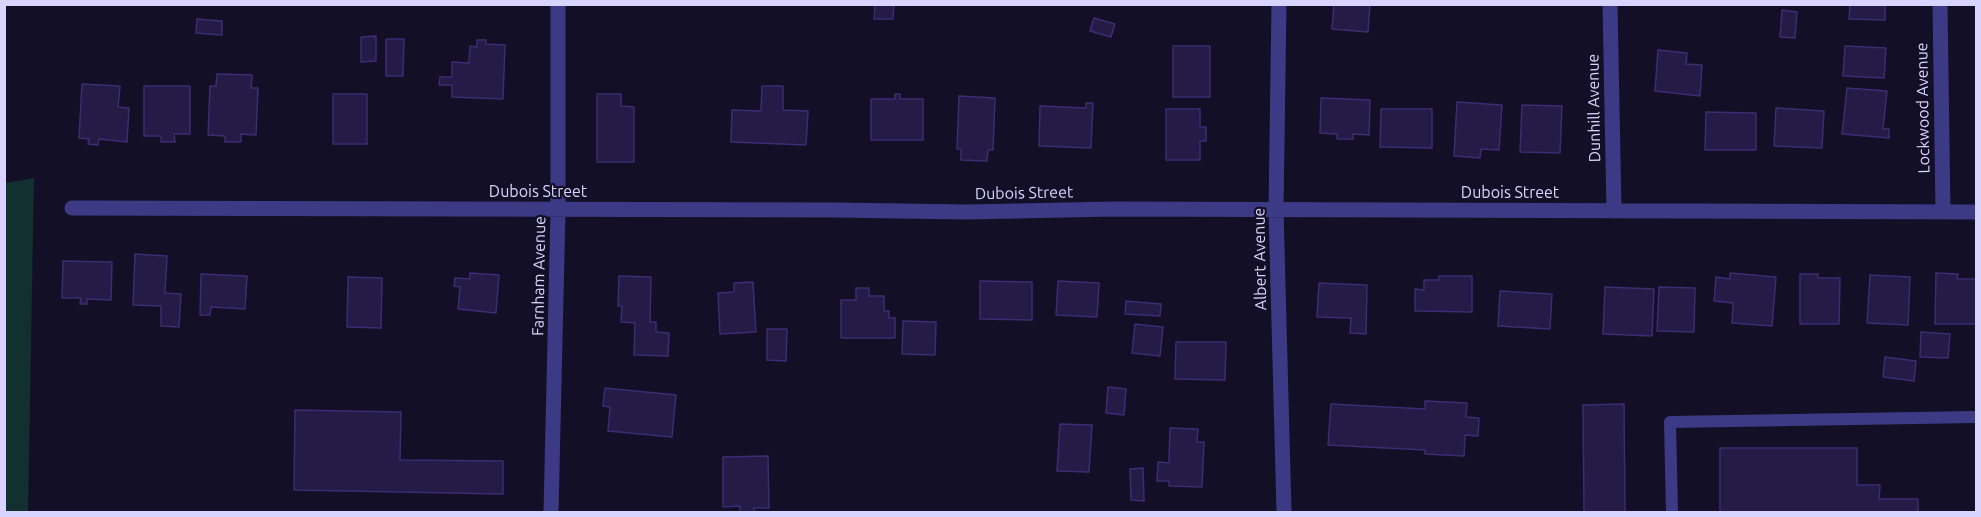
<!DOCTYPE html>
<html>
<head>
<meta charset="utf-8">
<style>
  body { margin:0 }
  #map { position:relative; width:1981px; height:517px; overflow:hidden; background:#130f26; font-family:Ubuntu,sans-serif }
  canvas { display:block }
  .frame { position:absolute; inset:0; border:6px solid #d9d4ff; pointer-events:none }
</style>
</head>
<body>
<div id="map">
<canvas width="1981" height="517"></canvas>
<div class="frame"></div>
</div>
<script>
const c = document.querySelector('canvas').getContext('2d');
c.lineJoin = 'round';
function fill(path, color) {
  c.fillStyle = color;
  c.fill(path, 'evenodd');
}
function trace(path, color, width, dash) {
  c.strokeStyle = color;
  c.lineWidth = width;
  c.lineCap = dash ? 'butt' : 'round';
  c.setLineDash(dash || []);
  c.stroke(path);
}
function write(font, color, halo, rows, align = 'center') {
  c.font = font + ' Ubuntu,sans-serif';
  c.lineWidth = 4.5;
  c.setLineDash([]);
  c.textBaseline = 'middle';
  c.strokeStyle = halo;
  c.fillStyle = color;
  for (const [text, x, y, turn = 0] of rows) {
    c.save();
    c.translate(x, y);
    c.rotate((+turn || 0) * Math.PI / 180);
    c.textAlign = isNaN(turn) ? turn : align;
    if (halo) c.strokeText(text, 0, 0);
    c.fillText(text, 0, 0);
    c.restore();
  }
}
const green = new Path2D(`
  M34 178 28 512H5V183Z`);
const building = new Path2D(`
  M875 4H894L893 19H874Z
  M1334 4H1370L1368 32 1332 29Z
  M1850 4H1885V20L1849 19Z
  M1782 10 1797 12 1795 38 1780 37Z
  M1094 18 1115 24 1111 37 1090 31Z
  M197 19 222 21V35L196 33Z
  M376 36V61L361 62V37Z
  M386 39H404L403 76H386Z
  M477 40H486V44L505 45 503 99 452 97V85H439L440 77H452V62L469 63 470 46 477 47Z
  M1173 46H1210V97H1173Z
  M1845 46 1886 48 1884 78 1843 76Z
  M1658 50 1687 53 1686 64 1702 65 1700 96 1655 91Z
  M217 74 252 75 251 88H258L256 135 241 134V142H225V136L208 135 210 86H216Z
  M82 84 120 86 118 107 129 108 127 142 99 139 98 145 88 144 89 139 79 138Z
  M144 86H190V134H174L175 142H161V136H144Z
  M762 86H783V110L808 111 806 145 731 142 732 110 761 111Z
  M1847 88 1887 91 1883 129H1889V138L1842 134Z
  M333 94H367V144H333Z
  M597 94H621V106L634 107V162H597Z
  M895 94H900V99H923V140H871V99H895Z
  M959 96 995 98 993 150H988L987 161 961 160V149H957Z
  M1321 98 1370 100 1369 135 1353 134V139H1337V134L1320 133Z
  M1457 102 1502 105 1499 150 1481 149 1480 158 1454 156Z
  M1086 103H1093L1091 148 1039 146 1040 106 1086 108Z
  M1522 105 1562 106 1560 153 1520 152Z
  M1776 108 1824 111 1822 148 1774 146Z
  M1166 109H1200V127H1206V141H1200V160H1166Z
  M1381 109H1432V148L1380 147Z
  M1706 112 1756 113V150H1705Z
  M135 254 167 256 165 293 181 294 179 327 161 326V306L133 305Z
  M63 261 112 262 111 300 87 299V304H80L81 298H62Z
  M470 273 499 275 496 313 458 309 460 287 454 286 455 278 470 279Z
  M1730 273 1776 277 1772 326 1732 323 1733 303 1714 301 1716 277 1730 279Z
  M1936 273 1958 274 1957 279H1976V324H1935Z
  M201 274 247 276 245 309 211 307 210 315H200Z
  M1800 274H1818V278H1840L1839 324H1800Z
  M1870 275 1910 277 1908 325 1867 323Z
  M619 276 651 277 650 322H656V332L669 333 668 356 634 355 635 323 621 322 622 306H618Z
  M1439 276H1472V312L1415 311V289L1424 290V280H1439Z
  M348 277 382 278 381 328 347 327Z
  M980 281 1032 282V320L980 319Z
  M1058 281 1099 283 1097 317 1056 315Z
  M753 282 756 332 720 334 718 293 734 292V283Z
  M1319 283 1367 285 1366 334 1350 333 1351 318 1317 317Z
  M1605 287 1654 289 1652 336 1603 334Z
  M1659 287 1695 288 1694 332 1657 331Z
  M856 288H869V296H884V311H889V318H895V338H841V300H856Z
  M1500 291 1552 294 1550 329 1498 326Z
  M1126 301 1161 304 1160 316 1125 314Z
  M903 321 936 322 935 355 902 354Z
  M1135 324 1163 327 1160 356 1132 353Z
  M767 329H787L786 361 767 360Z
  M1921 332 1950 334 1948 358 1920 357Z
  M1176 342H1226L1225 380 1175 379Z
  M1885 357 1916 361 1914 381 1883 377Z
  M1108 387 1126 389 1124 415 1106 413Z
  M605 388 676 395 672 437 608 431 610 407 603 406Z
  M1425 401 1467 403 1466 417 1479 418 1478 436 1465 435 1464 456 1425 454V450L1328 445 1331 404 1425 409Z
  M1624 404 1625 512H1584L1583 405Z
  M295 410 401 412 400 460 503 461V494L294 490Z
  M1060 424 1092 425 1089 472 1057 471Z
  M1170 428 1198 429 1197 442H1204L1202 487 1169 486V481H1157L1158 462 1169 463Z
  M1720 448H1857V485H1880L1879 499H1918V512H1720Z
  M768 456 769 508H754V512H740V506L723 507V457Z
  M1143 468 1144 501 1131 500 1130 469Z`);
const service = new Path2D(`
  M1672 512 1670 422 1976 417`);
const minor = new Path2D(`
  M1279 4 1276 210 1284 512
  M1610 4 1614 211
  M1940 4 1943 212
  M72 208 836 210 967 212 1114 209 1976 212
  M551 512 558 211V4`);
const streetNames = [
  ["Dunhill Avenue",1594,108,-91],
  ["Lockwood Avenue",1923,108,-91],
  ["Dubois Street",538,192],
  ["Dubois Street",1024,193,-1],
  ["Dubois Street",1510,193],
  ["Albert Avenue",1260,259,-91],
  ["Farnham Avenue",539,276,-89]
];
fill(green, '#12302f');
fill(building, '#241b47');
trace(building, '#3b2d73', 1.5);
trace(service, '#3d3a85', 12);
trace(minor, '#3d3a85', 15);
write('16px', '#d9d4ff', '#130f26', streetNames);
</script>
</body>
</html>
